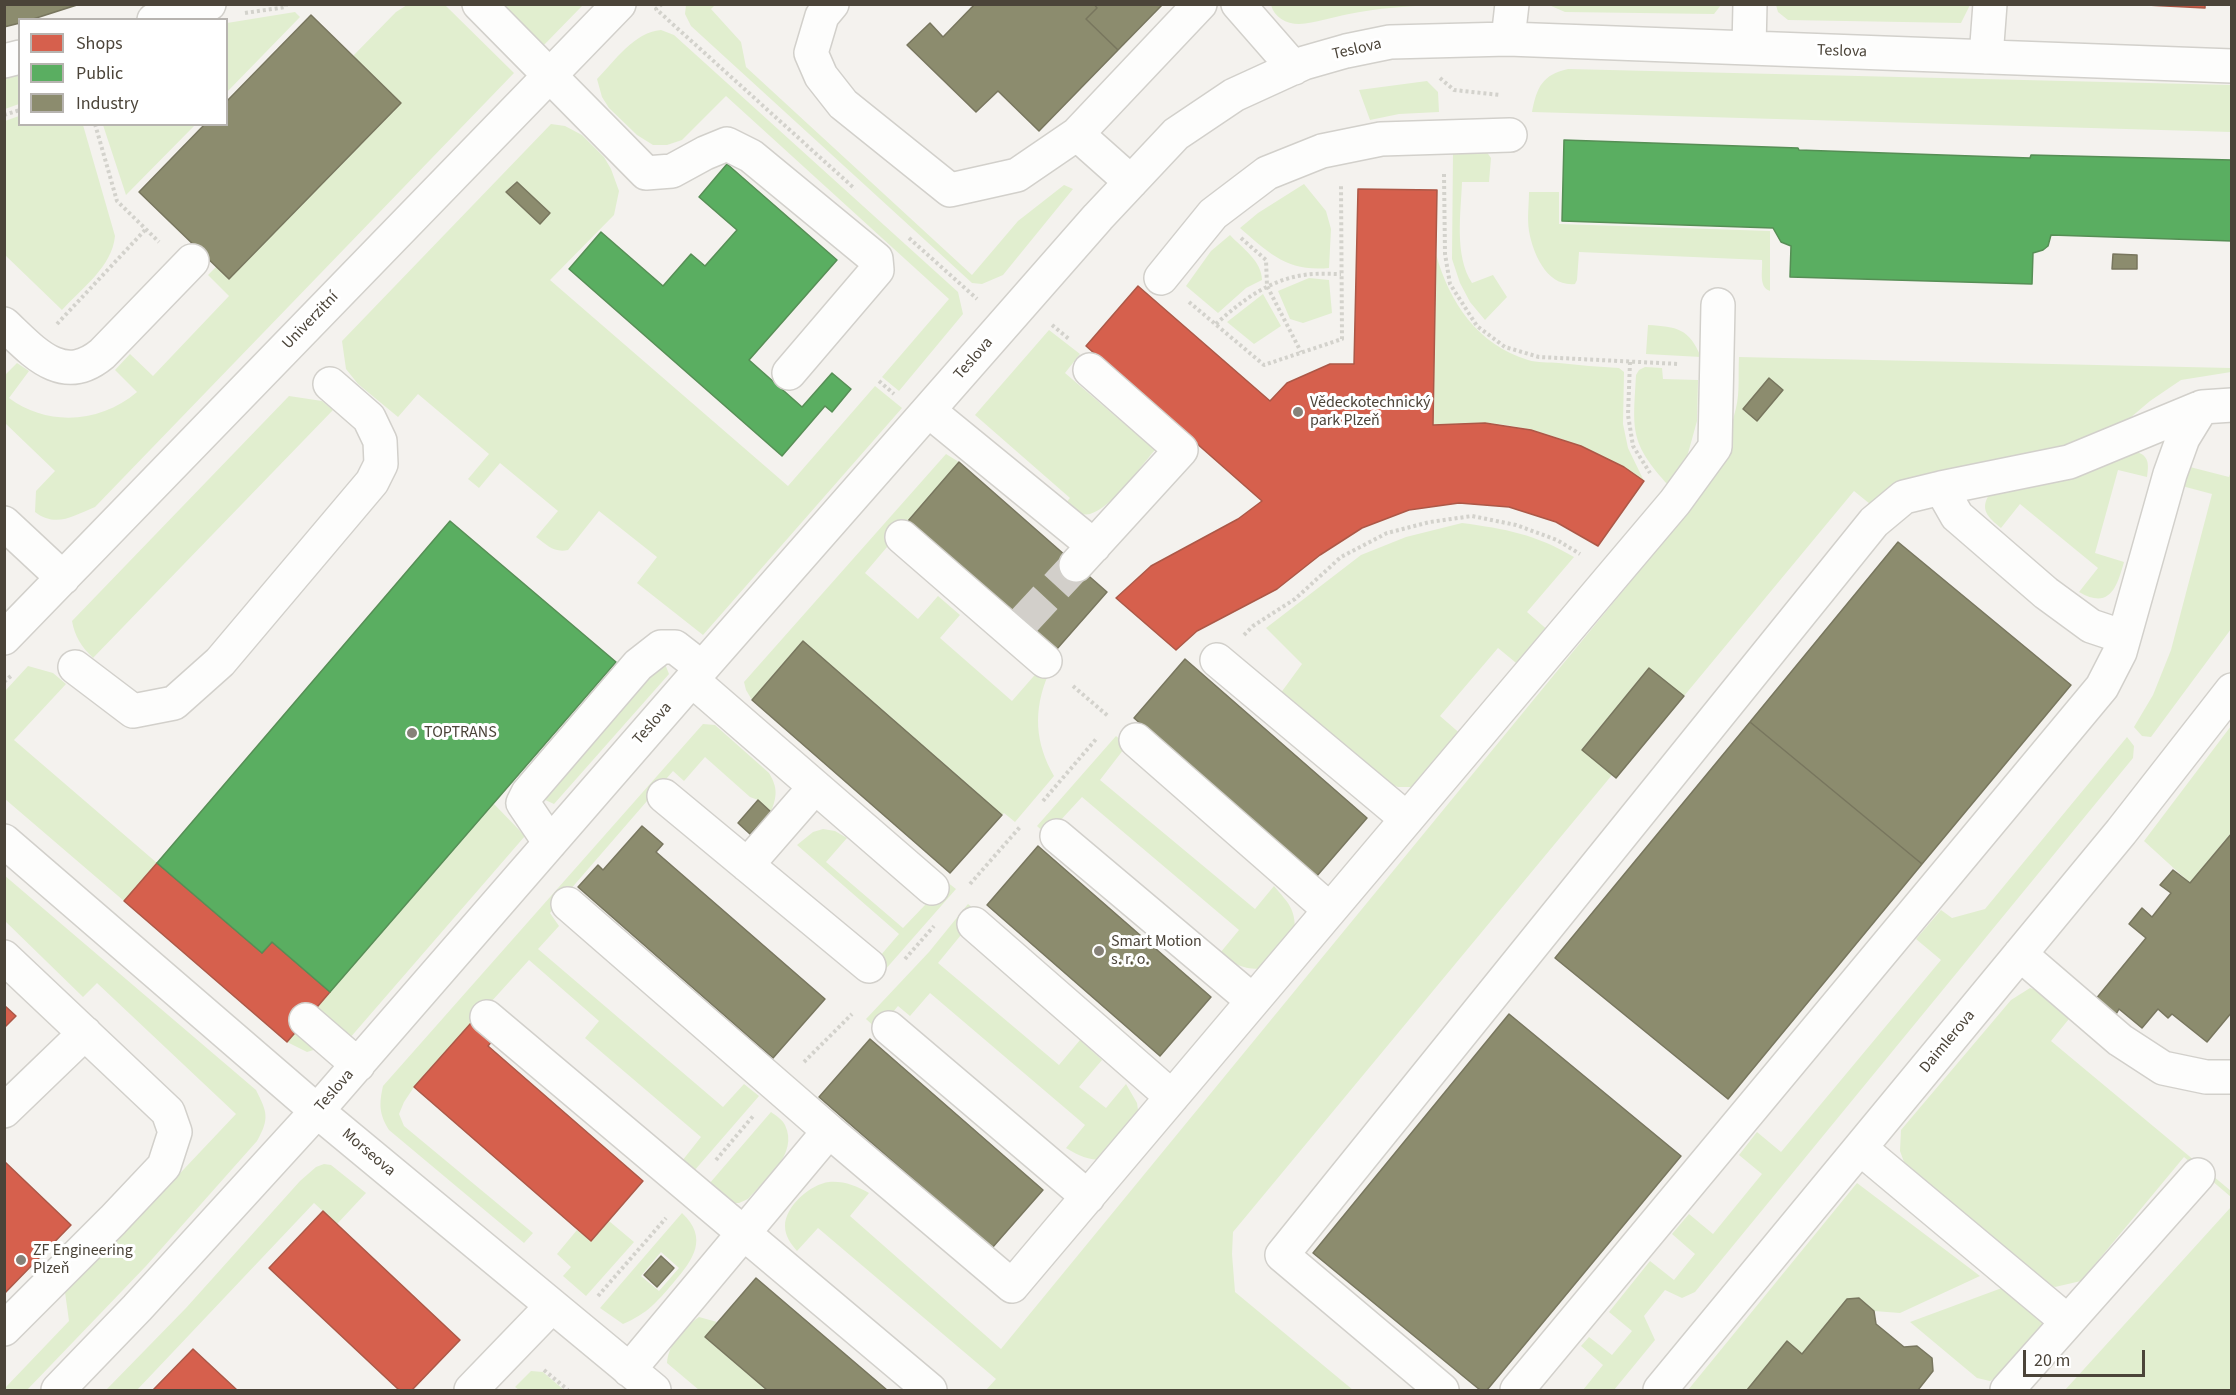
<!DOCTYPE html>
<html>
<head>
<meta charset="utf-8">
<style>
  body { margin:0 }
  #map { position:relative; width:2236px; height:1395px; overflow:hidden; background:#f4f2ee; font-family:"Source Sans 3",sans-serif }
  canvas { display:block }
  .frame { position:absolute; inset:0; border:6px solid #4b4439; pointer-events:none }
  .legend { position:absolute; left:18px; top:18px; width:210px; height:108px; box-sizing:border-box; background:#fff; border:2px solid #b7b4b0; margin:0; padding:8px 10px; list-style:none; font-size:18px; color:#4b4439 }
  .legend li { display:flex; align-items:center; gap:12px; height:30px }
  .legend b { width:30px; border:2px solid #b7b4b0 }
  .scale { position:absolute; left:2023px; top:1350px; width:122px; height:27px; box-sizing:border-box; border:3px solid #4b4439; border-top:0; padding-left:8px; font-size:18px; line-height:21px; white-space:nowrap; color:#4b4439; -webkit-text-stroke:4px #fff; paint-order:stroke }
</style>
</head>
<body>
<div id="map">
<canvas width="2236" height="1395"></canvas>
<div class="frame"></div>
<ul class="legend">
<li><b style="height:16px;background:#d6604d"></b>Shops</li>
<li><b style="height:16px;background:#5aae61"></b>Public</li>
<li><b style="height:16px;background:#8c8c6e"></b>Industry</li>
</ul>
<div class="scale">20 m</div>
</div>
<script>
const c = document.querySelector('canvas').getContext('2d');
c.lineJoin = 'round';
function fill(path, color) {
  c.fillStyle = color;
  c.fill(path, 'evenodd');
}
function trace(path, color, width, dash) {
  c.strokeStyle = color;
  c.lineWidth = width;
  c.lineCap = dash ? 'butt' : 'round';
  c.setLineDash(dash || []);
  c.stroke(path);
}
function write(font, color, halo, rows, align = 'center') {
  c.font = font + ' "Source Sans 3",sans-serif';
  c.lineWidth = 6;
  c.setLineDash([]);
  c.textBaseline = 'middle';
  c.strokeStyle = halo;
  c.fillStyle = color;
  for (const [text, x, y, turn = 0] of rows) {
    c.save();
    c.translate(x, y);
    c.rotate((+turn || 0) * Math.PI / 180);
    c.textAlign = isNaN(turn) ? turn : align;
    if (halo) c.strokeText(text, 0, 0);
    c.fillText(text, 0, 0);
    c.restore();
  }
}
const green = new Path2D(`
  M407 5H445L514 73 95 507C73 516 56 528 35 512L36 491 55 471 5 423 4 376 17 363 29 371 9 398C48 427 101 423 137 392L115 370 130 354 153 376 229 296 208 275 216 267 229 279 401 103 353 56 396 12Z
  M496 5H583L543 46Z
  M686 5H715L711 9 741 42 746 67 972 275 1018 221 1064 185 1073 189 1003 275 982 284 972 283 691 26 685 14Z
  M1271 5V4L1437 5C1408 6 1378 8 1349 14 1333 17 1315 23 1299 24 1286 24 1274 17 1271 5Z
  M1549 5H1721L1714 14 1565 12Z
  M1776 5V4L1970 5 1961 23 1788 20 1778 12Z
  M295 12 300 17 227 92V23Z
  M661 30 674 35 958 292 963 314 899 391 882 377 949 299 726 96 682 140 667 145H653L637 135 609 108 602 97 597 79C615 61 634 32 661 30Z
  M1568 69 2231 85V132L1532 112C1537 87 1542 75 1568 69Z
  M19 71V104L5 109 4 76Z
  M1427 81 1438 92 1439 112 1399 114 1370 120 1359 90Z
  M19 116 20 124 83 125 115 236C112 267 82 288 62 310L5 255V121Z
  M551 124 565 126 582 135 604 157 611 169 619 191 614 215 550 280 788 486 875 386 902 408 703 635 637 583 657 557 599 511 568 550C554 553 547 545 536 537L558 511 500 463 479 488 468 479 489 454 418 394 398 417 358 384 346 369 342 341ZM516 182 549 213 540 224 507 192Z
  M103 125V124L195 125 126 195Z
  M1453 151H1486L1491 158 1489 182H1462C1461 213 1454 255 1472 283L1493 275 1507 297 1485 320 1470 302 1460 283 1452 259Z
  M1304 184 1326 211 1331 229 1329 268C1287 272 1269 253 1240 228L1258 213Z
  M1529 192H1559V224L1770 231V291C1758 287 1763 270 1762 260L1579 252 1577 280 1575 284C1547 287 1533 254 1529 231 1527 218 1529 204 1529 192Z
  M1230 235C1242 248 1262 261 1262 280L1246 288 1218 313 1186 286 1211 251Z
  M1436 254C1449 302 1478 345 1528 360 1537 363 1549 362 1559 363 1579 365 1599 367 1619 368L1624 372 1623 424 1628 448 1644 481C1597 450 1541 426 1484 423 1468 423 1450 425 1433 425Z
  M1309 278 1329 280 1332 313 1303 323 1290 319 1278 291Z
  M1263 294 1281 326 1254 344 1227 322Z
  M1648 325C1677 327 1689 328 1701 357L1646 354Z
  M1049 330 1080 354 1065 373 1155 450C1139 468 1113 507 1090 514 1081 516 1071 510 1064 505L1070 498 975 415Z
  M1739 357 2231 368V372L2181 380 2150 401 2123 424 2092 439 1870 504 1854 491 1684 696 1649 668 1582 749 1612 775 1233 1232 1232 1254 1235 1292 1353 1390H986L996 1379 818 1228 797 1251C791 1244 785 1236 785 1226 785 1206 811 1184 829 1182 845 1181 856 1186 869 1193L850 1216 1001 1349 1631 581C1669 529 1722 472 1736 408 1740 392 1738 374 1739 357Z
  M1645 367 1662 368 1663 379 1698 380 1697 421 1687 457 1669 486C1629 442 1633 431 1636 375L1639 370Z
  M289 396 322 401 333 410 93 658C81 646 75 637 72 621Z
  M2128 450C2147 453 2150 459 2147 477L2118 470 2095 553 2124 562C2117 587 2110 610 2079 592L2098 568 2020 504 2001 528C1988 517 1979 510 1990 493Z
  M946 454 959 462 865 573 918 619 938 596 960 615 940 638 1012 701 1040 669 1048 675C1033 711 1035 743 1054 776L1015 822 1004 813 1002 815 803 641 752 700 746 690 744 682Z
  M2190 467 2229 477 2231 471V629L2151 737 2142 736 2134 727 2153 695 2171 650 2212 494 2182 486Z
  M1462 523C1506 529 1535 534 1574 557L1527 612 1550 632 1521 667 1498 648 1440 716 1463 736 1414 787H1398L1379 779 1280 694 1302 664 1266 628 1361 555 1406 537Z
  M663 659 669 674 554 804 541 798Z
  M28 666 53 673 66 684 14 740 157 863 124 901 5 799V691Z
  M703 724 715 725 769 773C778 788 777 796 771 812L758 800 750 797 705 757 684 781 673 771 550 913 559 926 538 949 723 1107 744 1084 759 1096 694 1171 682 1161 701 1137 585 1038 599 1021 529 960 414 1087 404 1102 399 1114 404 1126 533 1233 524 1243 389 1130C379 1114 379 1104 383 1086Z
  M2231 726V833L2190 883 2144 841Z
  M1116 736 1127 745 1100 780 1255 909 1274 886C1289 904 1295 908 1295 931L1262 969C1243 969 1234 965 1220 953L1239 930 1082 797 1047 835 1037 826Z
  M2127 737 2134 746 2133 758 1695 1292 1682 1298 1665 1290 1644 1316 1655 1340 1614 1390H1583L1603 1365 1581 1346 1589 1337 1612 1355 1632 1331 1609 1312 1650 1261 1674 1280 1695 1254 1672 1234 1689 1214 1713 1234 1762 1174 1739 1155 1757 1132 1781 1152 1941 960 1916 939 1941 910 1952 918 1985 909Z
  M494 804 525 836 349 1039 307 1052 287 1042Z
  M823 829 835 831 847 838 826 862 903 928 947 882 956 889 884 971 874 963 899 934 797 845 813 832Z
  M4 875 256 1090C267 1112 270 1118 257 1141L146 1266 27 1390H5V1388L69 1321 64 1285 135 1217 150 1205 236 1114 97 983 83 997 5 921Z
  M968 904 979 913 938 963 1059 1065 1080 1040 1102 1060 1079 1087 1106 1108 1126 1084 1137 1103 1139 1117 1103 1160C1088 1160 1079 1156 1066 1148L1085 1125 930 993 910 1016 898 1006 878 1030 866 1019 929 952Z
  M2030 988 2046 993 2073 1014 2051 1041 2231 1191V1197L2184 1157 2081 1281 2055 1287 2036 1279 1908 1173 1900 1151 1901 1130 2011 1000Z
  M771 1112C775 1115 783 1120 785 1125 799 1154 765 1180 748 1199L739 1203H730L709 1184Z
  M324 1164 331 1165 366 1193 337 1224 314 1203 137 1390H106L186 1308 300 1181 316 1167Z
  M1857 1183 1980 1276 1900 1313 1874 1311 1859 1298 1847 1299 1802 1354 1787 1342 1747 1390H1688Z
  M2231 1207V1390H2065Z
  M682 1213C709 1238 693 1260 674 1282 656 1303 648 1313 623 1324L600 1308ZM661 1252 679 1268 659 1291 641 1276Z
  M609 1221 634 1242 586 1296 563 1276 571 1267 557 1254 577 1230 591 1241Z
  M2010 1285 2047 1324 2008 1370 1990 1381 1977 1378 1910 1322Z
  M699 1317 717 1322 705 1337 767 1390H699L667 1363C668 1344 684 1328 699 1317Z
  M531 1371 543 1372 564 1390H519L515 1387Z`);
const shops = new Path2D(`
  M2127 4H2205V8Z
  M1358 189 1437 190 1433 425 1485 423 1531 430 1581 446 1624 467 1644 481 1598 546 1556 522 1509 507 1459 503 1409 510 1362 528 1320 555 1277 589 1197 631 1176 650 1116 598 1151 566 1238 519 1262 501 1086 346 1138 286 1270 401 1287 383 1330 364H1354Z
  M157 863 262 953 272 942 330 992 287 1042 124 901Z
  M4 1005 16 1016 4 1028Z
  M471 1023 492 1041 488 1046 643 1181 591 1241 414 1087Z
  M4 1161 71 1225 4 1294Z
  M323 1211 460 1340 412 1390H399L269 1268Z
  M193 1349 237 1390H153Z`);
const public = new Path2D(`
  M1564 140 1798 148 1799 150 2030 158 2031 155 2232 160V241L2051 235 2048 246 2043 250 2033 253 2032 284 1790 277 1791 246 1781 242 1773 228 1562 221Z
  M727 164 837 260 749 360 802 407 832 373 851 389 832 412 825 406 782 456 569 269 601 232 663 286 691 254 705 266 737 230 699 197Z
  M450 521 616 662 330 992 272 942 262 953 157 863Z`);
const industry = new Path2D(`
  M4 4H80L30 20H20V23L4 27Z
  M975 4H1094L1097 8 1086 19 1118 50 1039 131 998 91 976 112 907 45 930 23 943 37Z
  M1094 4H1163L1118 50 1086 19 1097 8Z
  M311 15 401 103 229 279 139 192 205 124H226V102Z
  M517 182 550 213 540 224 506 192Z
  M2113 254 2137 255V269H2112Z
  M1769 378 1783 390 1757 421 1743 409Z
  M959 462 1107 592 1056 650 908 521Z
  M1898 542 2071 685 1922 864 1750 722Z
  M803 641 1002 815 950 873 752 700Z
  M1185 659 1367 818 1316 877 1134 718Z
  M1649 668 1684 696 1616 778 1582 750Z
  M1750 722 1922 864 1728 1099 1555 958Z
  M758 800 771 812 750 834 738 823Z
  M642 826 663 844 656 852 825 999 773 1058 578 887 598 865 603 870Z
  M2232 833V1012L2207 1042 2172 1014 2168 1018 2158 1009 2142 1028 2119 1009 2115 1016 2095 1000 2146 938 2129 924 2142 908 2152 917 2171 893 2160 885 2173 870 2190 883Z
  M1038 846 1211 997 1160 1056 987 905Z
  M1509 1014 1681 1156 1487 1390H1480L1313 1253Z
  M870 1039 1043 1190 992 1248 819 1097Z
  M661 1256 674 1268 657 1287 644 1275Z
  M756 1278 887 1390H767L705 1337Z
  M1859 1298 1874 1311 1876 1324 1904 1347 1917 1346 1932 1358 1933 1371 1918 1390H1747L1787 1341 1802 1354 1847 1299Z`);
const minorTunnel = new Path2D(`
  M1023 622 1076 565`);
const path = new Path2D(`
  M662 4 656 9 855 189
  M245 13 286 7V4
  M1440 78 1454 90 1500 95
  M4 115 20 110
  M95 124 117 201 159 242
  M1444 174 1445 254 1450 284 1477 326 1505 347 1539 357 1679 364
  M909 238 977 299
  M1241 238 1266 260 1267 286 1301 352
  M1189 302 1264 365 1342 339 1341 184
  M57 324 145 230
  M1216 324C1241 301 1269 280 1304 275 1316 273 1329 274 1341 274
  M1052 325 1069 339
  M1630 362 1628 415 1633 446 1650 473
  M879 381 894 394
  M1244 635 1253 626 1295 599 1341 557 1387 533 1430 522 1472 516 1516 525 1557 540 1580 554
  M4 682 11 676
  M1073 686 1108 716
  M1043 801 1097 738
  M970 884 1020 827
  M905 959 934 926
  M804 1062 852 1014
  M716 1160 754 1115
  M598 1296 666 1218
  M544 1370 568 1390`);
const minor = new Path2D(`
  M479 4 646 173 672 171 705 153 727 144 751 156 876 259 877 270 789 373
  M832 4 822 16 811 53 821 76 843 104 950 190 1017 175 1077 134 1131 182
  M1238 4 1294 68
  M154 20 209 4
  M1508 39 1512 4
  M1749 48 1750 4
  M1986 57 1990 4
  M4 61 20 57
  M1077 134 1200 4
  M1161 278 1213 214 1267 173 1322 151 1381 139 1510 135
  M4 324C33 351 62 387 102 354L192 261
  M929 411 1094 546
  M1941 488 1957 516 2046 593 2091 626 2124 637
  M4 523 63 578
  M902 537 1045 661
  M1076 565 1181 450 1090 370
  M4 638 619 4
  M1217 660 1407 819
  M75 667 133 711 174 703 220 662 372 482 381 464 380 441 369 418 330 384
  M692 680 932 888
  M1136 740 1330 910
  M664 796 869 966
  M1057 836 1253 1001
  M4 841 317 1111 654 1390
  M550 843 523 803 528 793 638 665 661 647H675L702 668
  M747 865 815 787
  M568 904 829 1131
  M974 924 1172 1097
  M2020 954 2120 1040 2163 1068 2206 1077H2232
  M4 957 168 1112 175 1132 164 1166 113 1220 4 1329
  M487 1017 930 1390
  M306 1020 358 1065
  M889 1028 1088 1197
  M4 1111 85 1033
  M1860 1148 2067 1321
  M629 1370 829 1131 1012 1286 1675 502 1715 447 1718 305
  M58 1390 137 1308 317 1111 702 668 1098 217 1176 134 1234 95 1304 63 1346 51 1390 42 1508 39 2232 66
  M471 1390 552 1306
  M1442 1390 1282 1255 1874 522 1904 497 1941 488 2069 462 2202 407 2232 405
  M1517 1390 2102 687 2120 652 2170 474 2183 438 2202 407
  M1660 1390 2121 832 2232 690
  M2007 1390 2198 1175`);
const markers = [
  [1298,412,6,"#868178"],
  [412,733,6,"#868178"],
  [1099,951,6,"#868178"],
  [21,1260,6,"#868178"]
];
const streetNames = [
  ["Teslova",1357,50,-13],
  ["Teslova",1842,52,2],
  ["Univerzitní",311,321,-46],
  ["Teslova",974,359,-49],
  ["Teslova",653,724,-49],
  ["Daimlerova",1948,1042,-50],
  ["Teslova",335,1091,-49],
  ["Morseova",368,1153,40]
];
const poiNames = [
  ["Vědeckotechnický",1310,403],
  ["park Plzeň",1310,421],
  ["TOPTRANS",424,733],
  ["Smart Motion",1111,942],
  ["s. r. o.",1111,960],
  ["ZF Engineering",33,1251],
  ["Plzeň",33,1269]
];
fill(green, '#e1eecf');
fill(shops, '#d6604d');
trace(shops, '#ac5847', 1.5);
fill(public, '#5aae61');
trace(public, '#568e55', 1.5);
fill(industry, '#8c8c6e');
trace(industry, '#78765e', 1.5);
trace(minorTunnel, '#d2cfca', 33, [33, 16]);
trace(minor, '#d2d0cb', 36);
trace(path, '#d3d2cc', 4, [3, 3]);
trace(minor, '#fdfdfc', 33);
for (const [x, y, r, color] of markers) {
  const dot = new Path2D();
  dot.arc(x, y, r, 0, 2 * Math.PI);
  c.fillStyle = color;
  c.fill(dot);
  trace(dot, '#fff', 2);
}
write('16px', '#4b4439', '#fff', streetNames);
write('16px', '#4b4439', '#fff', poiNames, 'left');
</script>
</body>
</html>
